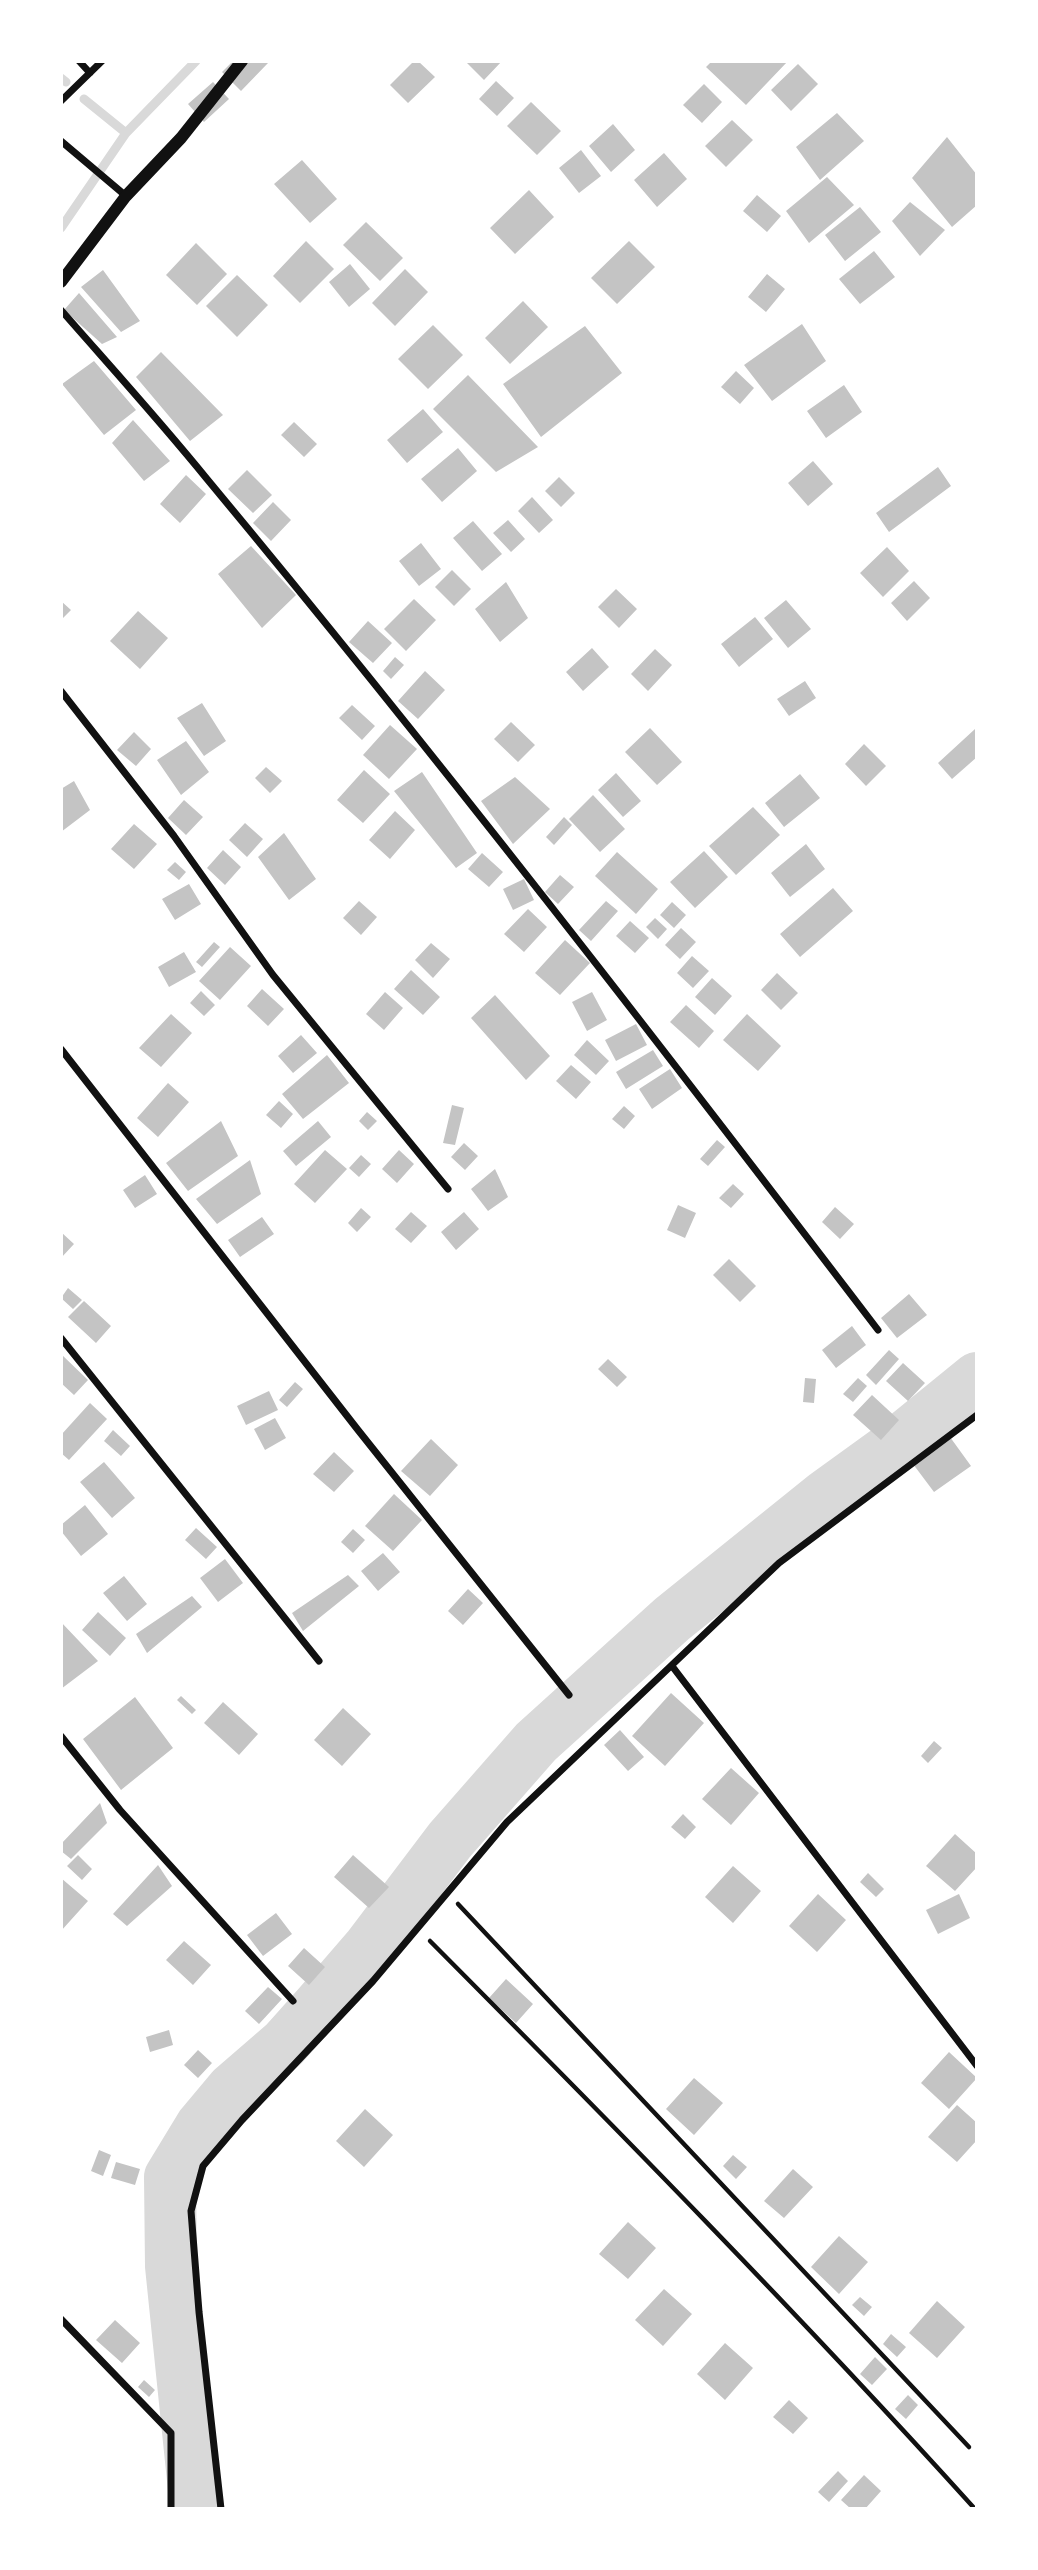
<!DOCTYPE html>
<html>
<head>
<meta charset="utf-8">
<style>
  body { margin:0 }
  #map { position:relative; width:1038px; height:2570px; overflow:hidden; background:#fff; font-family:"Noto Sans",sans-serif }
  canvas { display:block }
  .frame { position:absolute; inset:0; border:63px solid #fff; pointer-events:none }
</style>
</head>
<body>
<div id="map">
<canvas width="1038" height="2570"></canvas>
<div class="frame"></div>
</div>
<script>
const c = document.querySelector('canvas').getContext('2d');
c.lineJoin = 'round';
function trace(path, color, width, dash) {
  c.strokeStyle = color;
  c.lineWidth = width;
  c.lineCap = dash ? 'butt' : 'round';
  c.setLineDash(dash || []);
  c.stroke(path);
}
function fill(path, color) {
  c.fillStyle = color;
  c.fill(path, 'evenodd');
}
const stream = new Path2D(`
  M61 78 66 82
  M84 99 126 133
  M61 228 126 133 196 61`);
const river = new Path2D(`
  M196 2509 171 2266 170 2177 201 2126 232 2089 284 2044 318 2006 369 1947 450 1840 536 1742 672 1619 826 1495 891 1448 977 1378`);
const building = new Path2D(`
  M233 61H267L268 63 241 91 222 72Z
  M414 61H418L435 77 408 103 390 85Z
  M465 61H502L484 80Z
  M712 61H788L746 105 706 67Z
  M798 64 818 84 791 111 771 90Z
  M496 81 514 98 497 116 479 99Z
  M213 82 229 99 204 122 188 104Z
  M704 84 722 102 702 123 683 105Z
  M531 102 561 131 537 155 507 126Z
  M837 113 864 141 820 180 796 147Z
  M732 120 753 140 726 167 705 146Z
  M613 124 635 150 611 172 589 146Z
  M947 137 977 175V205L952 227 912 178Z
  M581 150 601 176 579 193 559 168Z
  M664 153 687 179 657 207 634 180Z
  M302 160 337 199 310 223 274 184Z
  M827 177 854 205 809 243 786 211Z
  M529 190 554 217 515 254 490 228Z
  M757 195 781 216 767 232 743 211Z
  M910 202 945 230 920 256 892 221Z
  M860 207 881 232 845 261 825 235Z
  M366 222 403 258 380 281 343 245Z
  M306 241 334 269 300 303 273 276Z
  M629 241 655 267 617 304 591 278Z
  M196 243 227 274 197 305 166 275Z
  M874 251 895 277 860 304 839 279Z
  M350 264 370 289 349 307 329 282Z
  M405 269 428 292 395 326 372 303Z
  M103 270 140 321 121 332 81 287Z
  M767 274 785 289 766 312 748 297Z
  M237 275 268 305 237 337 206 306Z
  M79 293 117 337 102 344 64 310Z
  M523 301 548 327 510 364 485 338Z
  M802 324 826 361 772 401 744 365Z
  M433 325 463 355 428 389 398 359Z
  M585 326 622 373 541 437 503 384Z
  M161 352 223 415 190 441 136 377Z
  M94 361 136 410 104 435 62 384Z
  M736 371 754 388 740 404 721 387Z
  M468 375 538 447 496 472 433 409Z
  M844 385 862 412 826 438 807 411Z
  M423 409 443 432 407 463 387 440Z
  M133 420 170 461 144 481 112 443Z
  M294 422 317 444 304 457 281 435Z
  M458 448 477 471 442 502 421 479Z
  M813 461 833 484 808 506 788 483Z
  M938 467 951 486 889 532 876 513Z
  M247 470 272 495 253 513 228 489Z
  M186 475 206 494 180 523 160 504Z
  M559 477 575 493 561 507 545 491Z
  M532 497 553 520 539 533 518 511Z
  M273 502 291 520 271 541 253 523Z
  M508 520 525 539 511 552 493 533Z
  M473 521 502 554 482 571 453 538Z
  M421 543 441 569 419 586 399 561Z
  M251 546 296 595 262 628 218 574Z
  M887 547 909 571 883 597 860 573Z
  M452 570 471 589 454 606 435 587Z
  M914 581 930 598 907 621 891 603Z
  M506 582 528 618 500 642 475 609Z
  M616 589 637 609 619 628 598 607Z
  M414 599 436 620 406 651 384 629Z
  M786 600 811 629 788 648 764 618Z
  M61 601 71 610 61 620Z
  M138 611 168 638 140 669 110 641Z
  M755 617 773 639 739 667 721 644Z
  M368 621 392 643 373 663 349 642Z
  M592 648 609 667 583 691 566 672Z
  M655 649 672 665 648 691 631 674Z
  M395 657 404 665 391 679 383 671Z
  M425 671 445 690 418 719 398 701Z
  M805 681 816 698 789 716 777 699Z
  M202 703 226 741 204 756 177 718Z
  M352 705 375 726 362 740 339 718Z
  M511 722 535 745 518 762 494 739Z
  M390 725 417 749 389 779 363 755Z
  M650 728 682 762 657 785 625 752Z
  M975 729 977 757 952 779 938 763Z
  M134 732 151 749 136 766 117 750Z
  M186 741 209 772 181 795 157 760Z
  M864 744 886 766 866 786 845 764Z
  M266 767 282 781 270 793 255 778Z
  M364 770 390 794 363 823 337 800Z
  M422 772 477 853 456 868 394 791Z
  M616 773 641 801 623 817 598 790Z
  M800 774 820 798 784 827 765 803Z
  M515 777 550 809 513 844 481 801Z
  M74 781 90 810 61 832V789Z
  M593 795 625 829 600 852 569 819Z
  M184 800 203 817 186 835 168 818Z
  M753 807 780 835 736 875 709 846Z
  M395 811 415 830 390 859 369 840Z
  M564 817 572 825 554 845 546 837Z
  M245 823 263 839 247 857 229 840Z
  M134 824 157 844 134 869 111 849Z
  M284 833 316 879 289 900 258 857Z
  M806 844 825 869 790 897 771 873Z
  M223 850 241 867 225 885 207 868Z
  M704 851 728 877 695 908 670 882Z
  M617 852 658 889 636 914 595 876Z
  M482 853 503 872 489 887 468 869Z
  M175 862 186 872 179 880 167 870Z
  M560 875 574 887 558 904 545 892Z
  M524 879 534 900 513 910 503 889Z
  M189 884 201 904 175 920 162 899Z
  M833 888 853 911 800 957 780 934Z
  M359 901 377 917 361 935 343 918Z
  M606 901 618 911 591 941 579 930Z
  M672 902 686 915 674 928 660 915Z
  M528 909 547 927 524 952 504 934Z
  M655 918 667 929 658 939 646 927Z
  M630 921 649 938 635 953 616 936Z
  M681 928 696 942 680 959 665 945Z
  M565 940 590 963 560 995 535 973Z
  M214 942 220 947 202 967 196 962Z
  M431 943 450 959 433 978 415 960Z
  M230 947 251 966 220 1000 199 981Z
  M184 952 196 972 169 987 158 967Z
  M692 956 709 971 693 988 677 973Z
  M411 970 440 997 423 1015 394 989Z
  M777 973 798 993 781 1010 761 990Z
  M712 978 732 996 715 1015 695 997Z
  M262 989 284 1009 268 1026 247 1006Z
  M201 991 215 1005 204 1016 190 1003Z
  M385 992 403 1008 384 1030 366 1014Z
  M592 992 607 1020 587 1031 572 1002Z
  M495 995 550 1056 526 1080 471 1018Z
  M686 1005 714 1031 699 1048 670 1022Z
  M171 1014 192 1033 161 1067 139 1048Z
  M747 1014 781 1046 758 1071 723 1040Z
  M636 1024 647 1045 616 1061 605 1040Z
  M301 1035 317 1053 293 1073 278 1056Z
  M587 1040 609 1061 596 1075 574 1055Z
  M653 1050 663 1066 626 1089 616 1072Z
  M327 1055 349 1083 303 1119 282 1094Z
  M571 1065 591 1082 576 1099 556 1081Z
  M670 1069 682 1088 652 1109 639 1089Z
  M168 1083 189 1102 158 1137 137 1118Z
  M279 1101 293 1114 281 1128 266 1115Z
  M452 1105 464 1108 455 1145 443 1143Z
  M624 1106 635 1116 624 1129 612 1119Z
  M367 1112 377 1121 368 1130 359 1121Z
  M221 1121 238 1156 188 1191 166 1163Z
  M318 1121 331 1137 296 1166 283 1151Z
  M717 1140 725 1147 708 1166 700 1159Z
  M464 1143 478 1156 465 1170 451 1157Z
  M325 1150 347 1169 315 1203 294 1184Z
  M399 1150 414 1164 397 1183 382 1169Z
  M361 1155 371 1164 359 1177 349 1168Z
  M250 1160 261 1194 217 1224 196 1199Z
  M495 1169 508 1197 488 1211 471 1189Z
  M145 1175 157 1194 135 1208 123 1190Z
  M733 1184 744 1194 731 1208 719 1198Z
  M678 1205 696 1213 685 1238 667 1230Z
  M835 1207 854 1224 840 1239 822 1222Z
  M361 1208 371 1217 357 1232 348 1223Z
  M411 1212 427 1226 411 1243 395 1229Z
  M464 1212 479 1229 456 1250 441 1232Z
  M262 1217 274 1234 240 1257 228 1240Z
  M61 1232 74 1244 61 1258Z
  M729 1259 756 1286 740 1302 713 1275Z
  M68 1288 82 1300 73 1309 61 1298Z
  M909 1294 927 1315 897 1338 881 1318Z
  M84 1301 111 1326 96 1343 68 1317Z
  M852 1326 866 1345 836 1368 822 1350Z
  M889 1350 899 1359 876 1385 866 1375Z
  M61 1354 88 1380 74 1395 61 1383Z
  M608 1359 627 1377 617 1387 598 1369Z
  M903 1363 925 1383 908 1401 886 1381Z
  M805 1378 816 1379 814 1403 803 1402Z
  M858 1378 867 1386 853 1402 843 1394Z
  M295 1382 303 1389 287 1407 279 1400Z
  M269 1391 278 1410 246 1425 237 1406Z
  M872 1395 899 1420 881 1440 853 1415Z
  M90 1403 107 1419 69 1460 61 1453V1435Z
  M275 1418 286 1438 265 1450 254 1429Z
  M113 1430 130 1446 121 1456 104 1441Z
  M950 1437 971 1466 934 1492 913 1464Z
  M431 1439 458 1465 430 1496 401 1471Z
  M334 1452 354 1471 334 1492 313 1474Z
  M104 1462 135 1498 112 1518 80 1482Z
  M394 1494 422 1520 393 1551 365 1526Z
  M85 1505 108 1534 81 1556 61 1531V1525Z
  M196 1528 217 1547 206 1559 185 1540Z
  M353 1529 365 1540 353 1553 341 1542Z
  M383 1553 400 1572 378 1591 361 1571Z
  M225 1559 243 1583 218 1602 200 1578Z
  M348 1575 359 1586 303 1631 292 1613Z
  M124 1576 147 1604 127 1621 103 1593Z
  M468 1589 483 1603 463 1625 448 1611Z
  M192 1596 202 1607 147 1653 136 1634Z
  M98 1612 126 1638 110 1656 82 1630Z
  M61 1622 98 1661 61 1689Z
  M671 1693 704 1723 665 1766 632 1736Z
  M181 1696 196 1710 192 1714 177 1700Z
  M135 1697 173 1748 121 1790 83 1739Z
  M223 1702 258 1734 239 1755 204 1723Z
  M343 1708 371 1734 342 1766 314 1740Z
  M620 1730 644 1757 628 1771 604 1745Z
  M934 1741 942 1748 928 1763 921 1756Z
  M731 1768 759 1793 731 1825 702 1799Z
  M100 1803 107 1823 71 1859 61 1851V1844Z
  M683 1814 696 1827 685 1839 671 1827Z
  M955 1834 977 1854V1867L955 1891 926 1866Z
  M78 1855 92 1869 82 1880 67 1866Z
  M353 1855 389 1887 369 1908 334 1877Z
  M158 1865 172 1886 127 1926 113 1914Z
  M733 1866 761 1891 733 1923 705 1897Z
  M868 1873 884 1889 876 1897 860 1882Z
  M61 1878 88 1901 61 1931Z
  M818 1894 846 1920 817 1952 789 1926Z
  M959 1894 970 1918 938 1934 926 1910Z
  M276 1913 292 1934 263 1956 247 1935Z
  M184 1941 211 1965 193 1985 166 1960Z
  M304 1948 325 1967 309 1985 288 1966Z
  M506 1979 533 2004 516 2023 489 1998Z
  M268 1987 282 1999 259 2024 245 2011Z
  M169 2030 173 2045 150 2052 146 2037Z
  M198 2050 212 2063 198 2078 184 2065Z
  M949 2052 977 2078 949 2109 921 2083Z
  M694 2078 723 2103 694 2135 666 2109Z
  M957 2105 977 2123V2140L957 2162 928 2137Z
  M365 2109 393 2135 364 2167 336 2141Z
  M99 2150 111 2155 103 2176 91 2171Z
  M733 2155 747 2167 736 2179 723 2166Z
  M116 2162 140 2169 135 2185 111 2178Z
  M793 2169 813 2187 784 2218 764 2201Z
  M628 2222 656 2248 628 2279 599 2254Z
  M839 2236 868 2262 839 2294 811 2267Z
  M664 2289 692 2314 663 2346 635 2320Z
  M860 2297 872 2307 864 2316 852 2305Z
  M937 2301 965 2327 937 2358 909 2333Z
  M115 2320 140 2343 122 2363 96 2340Z
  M891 2334 906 2347 897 2357 883 2344Z
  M725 2343 753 2368 725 2400 697 2374Z
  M875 2357 887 2369 872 2385 860 2374Z
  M144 2380 155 2390 149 2397 138 2387Z
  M908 2395 918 2405 906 2419 895 2409Z
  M789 2400 808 2418 793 2434 773 2417Z
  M838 2471 848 2481 829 2502 818 2492Z
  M864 2475 881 2491 865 2509H851L841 2500Z`);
const path = new Path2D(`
  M458 1904 969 2447
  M430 1941C615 2127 799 2314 975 2509`);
const minor = new Path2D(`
  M79 61 90 73
  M61 101 102 61
  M61 141 126 196
  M61 310C110 366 160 421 207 479 438 757 659 1043 878 1330
  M61 691 174 836 273 975 448 1189
  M61 1049 358 1430 569 1695
  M61 1338 319 1661
  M672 1666 977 2066
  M61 1736 120 1810 293 2001
  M61 2319 171 2433V2509
  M221 2509 199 2312 191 2211 203 2166 242 2120 373 1981 507 1822 779 1563 977 1415`);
const tertiary = new Path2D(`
  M61 282 126 196 181 138 242 61`);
trace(stream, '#d9d9d9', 9);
trace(river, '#d9d9d9', 52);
fill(building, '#c4c4c4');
trace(path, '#111', 4.5);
trace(minor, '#111', 7);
trace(tertiary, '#111', 12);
</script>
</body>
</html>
